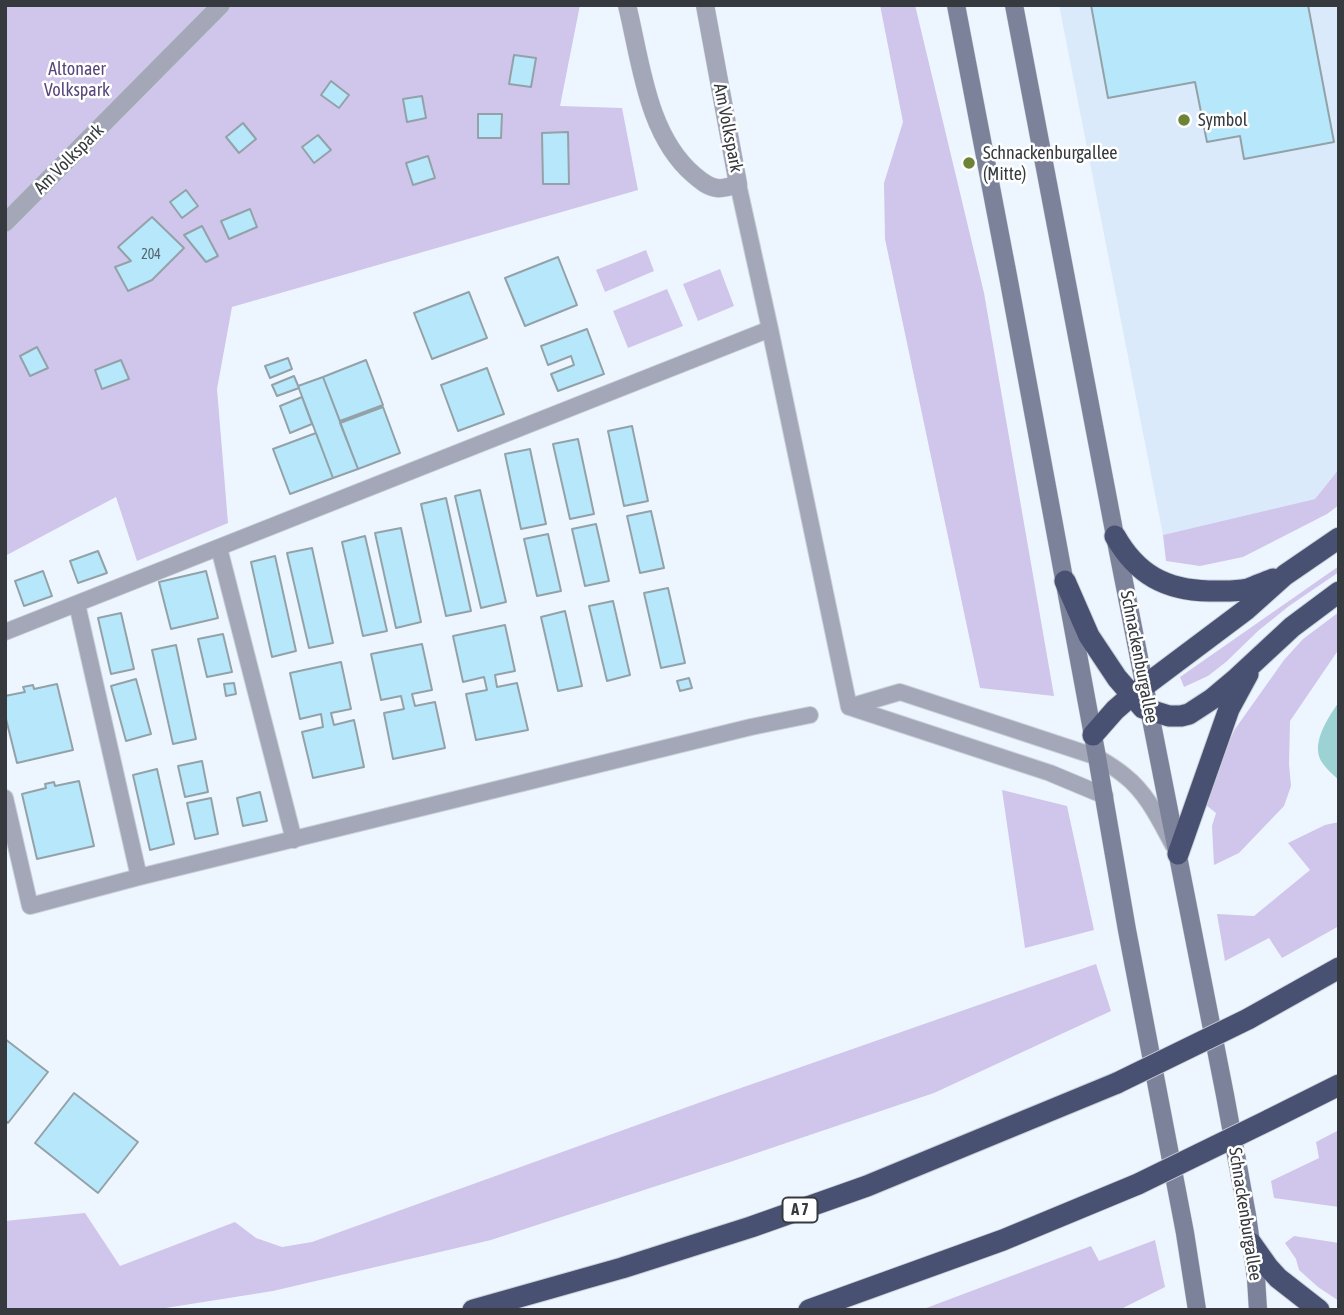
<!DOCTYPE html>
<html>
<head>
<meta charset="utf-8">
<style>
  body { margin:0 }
  #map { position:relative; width:1344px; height:1315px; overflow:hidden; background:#edf6fe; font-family:"Asap Condensed",sans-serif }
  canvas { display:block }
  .frame { position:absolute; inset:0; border:7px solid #363a3e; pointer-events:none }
</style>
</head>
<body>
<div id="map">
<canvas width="1344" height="1315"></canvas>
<div class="frame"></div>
</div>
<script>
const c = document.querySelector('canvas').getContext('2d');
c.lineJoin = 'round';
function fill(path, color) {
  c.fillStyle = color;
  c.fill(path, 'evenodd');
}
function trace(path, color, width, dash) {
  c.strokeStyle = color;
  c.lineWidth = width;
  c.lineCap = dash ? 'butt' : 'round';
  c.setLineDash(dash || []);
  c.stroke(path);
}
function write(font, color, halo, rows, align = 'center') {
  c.font = font + ' "Asap Condensed",sans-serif';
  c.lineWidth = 5;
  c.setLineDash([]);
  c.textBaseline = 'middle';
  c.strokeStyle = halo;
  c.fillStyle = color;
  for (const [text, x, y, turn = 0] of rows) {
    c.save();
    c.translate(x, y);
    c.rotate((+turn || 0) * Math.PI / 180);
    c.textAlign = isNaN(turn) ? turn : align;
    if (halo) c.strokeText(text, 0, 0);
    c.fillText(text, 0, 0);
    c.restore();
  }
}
const built = new Path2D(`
  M1059 5H1339V469L1315 499 1163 535Z`);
const green = new Path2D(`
  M5 5H580L560 106 622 108 638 190 232 307 217 389 228 523 137 561 116 497 5 556Z
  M880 5H915L984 293 1054 696 980 688 885 239 884 183 903 122Z
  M646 250 654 271 605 292 596 270Z
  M720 269 734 306 698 321 683 284Z
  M667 289 683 326 628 348 613 311Z
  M1339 469V505L1327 514 1243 557 1200 566 1166 561 1163 535 1315 499Z
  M1339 566V572L1289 606 1258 631 1226 662 1208 676 1184 687 1180 677Z
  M1339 612V649L1290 721 1289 764 1291 786 1284 806 1239 853 1214 865 1212 826 1216 813 1206 805 1222 757 1235 729 1284 660 1303 639Z
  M1002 790 1067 806 1094 930 1025 948Z
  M1339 822V926L1282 958 1269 938 1225 961 1217 914 1254 916 1310 870 1288 843 1325 825Z
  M1096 964 1111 1011 934 1093 733 1161 491 1240 273 1291 153 1310H5V1221L85 1213 120 1266 235 1222 256 1238 282 1247 312 1242 715 1097Z
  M1339 1130V1207L1274 1198 1271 1181 1319 1158 1316 1142Z
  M1294 1236 1339 1243V1301L1318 1287 1299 1270 1296 1259 1285 1243Z
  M1155 1240 1165 1287 1119 1310H921L1091 1246 1099 1261Z`);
const water = new Path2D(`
  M1339 702V780C1332 774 1324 767 1320 759 1312 741 1329 716 1339 702Z`);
const building = new Path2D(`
  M1091 5H1308L1334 142 1244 159 1240 136 1207 142 1195 82 1108 98Z
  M514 55 536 58 531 87 509 84Z
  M331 81 349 95 339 108 321 95Z
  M422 96 426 118 407 122 403 99Z
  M478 114H502L501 138H478Z
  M243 123 256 139 239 153 226 137Z
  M568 132 569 184H543L542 133Z
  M318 135 331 150 314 163 302 147Z
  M428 156 435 178 413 185 406 163Z
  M186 190 198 206 182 218 170 202Z
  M250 209 257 227 229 239 221 221Z
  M152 217 184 248 152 280 128 291 115 267 131 261 118 247Z
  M202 226 218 256 206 262 184 235Z
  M558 257 577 305 525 326 505 278Z
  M469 292 487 338 432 359 414 313Z
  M587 329 604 374 558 391 551 374 574 365 571 356 548 365 541 346Z
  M37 347 48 368 30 376 20 356Z
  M288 358 292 369 270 378 265 366Z
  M121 360 129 379 102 389 95 370Z
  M366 360 383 405 340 421 323 377Z
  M487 368 504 414 458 431 441 385Z
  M294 376 299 388 277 396 272 385Z
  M323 377 358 469 333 478 298 386Z
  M302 397 312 424 290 433 280 406Z
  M383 407 400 453 358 469 340 423Z
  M632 426 648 501 624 506 608 431Z
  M316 433 333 478 290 494 273 449Z
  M578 439 594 514 570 519 553 444Z
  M530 449 546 524 521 529 505 454Z
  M480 490 506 602 481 608 455 496Z
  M446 498 471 611 446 616 421 504Z
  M651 511 664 568 640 573 627 516Z
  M596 524 609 581 585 586 572 529Z
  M401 528 421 622 396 628 375 533Z
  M548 534 561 591 537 596 524 539Z
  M365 536 387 631 363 636 342 542Z
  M312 548 333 643 309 648 287 553Z
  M98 551 107 573 78 583 70 561Z
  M275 556 296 651 272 657 251 562Z
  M43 571 52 596 24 606 15 581Z
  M206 571 218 618 171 629 159 582Z
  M668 588 685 663 661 668 644 593Z
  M613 601 630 675 607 681 589 606Z
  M565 611 582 686 558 691 541 617Z
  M121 613 134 669 111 674 98 618Z
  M505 625 515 671 495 675 497 687 517 683 528 730 476 740 466 694 487 690 484 677 463 682 453 636Z
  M223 634 232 672 207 677 198 639Z
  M422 644 432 690 412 694 415 706 435 702 445 748 393 759 384 713 404 709 401 696 381 700 371 654Z
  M176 645 196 739 173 744 152 650Z
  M341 662 351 709 331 713 334 725 354 720 364 767 313 778 302 732 323 727 321 714 300 719 290 673Z
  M689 678 692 688 680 691 677 681Z
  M136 679 151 734 126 741 111 686Z
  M234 683 236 694 226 696 224 684Z
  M57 684 73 750 17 763 5 715V696L25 692 23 687 33 685 34 689Z
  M202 761 208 792 185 797 178 766Z
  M157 769 174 844 150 850 133 775Z
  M79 781 94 846 37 859 22 794 46 788 45 784 54 782 55 786Z
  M260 792 267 821 243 826 237 798Z
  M211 798 218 834 195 839 187 803Z
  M5 1039 48 1072 8 1123 5 1120Z
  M74 1093 138 1142 98 1193 35 1143Z`);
const lane = new Path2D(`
  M738 184 770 329 849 707
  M219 548 294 840
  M77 604 139 877
  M5 632 770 329
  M849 707 900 692 1097 757C1107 763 1117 769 1125 776 1147 793 1160 821 1173 845
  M849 707 1050 773 1105 796
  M5 798 30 906 139 877 751 727 810 715`);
const street = new Path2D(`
  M627 5C641 62 647 135 694 175 701 181 708 187 717 188 723 189 732 186 738 184L705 5
  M5 223 221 5`);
const secondary = new Path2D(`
  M956 5 1008 276 1097 757 1127 930 1185 1233 1197 1310
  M1014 5 1115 536 1225 1095 1247 1215 1256 1278 1258 1310`);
const highway = new Path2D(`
  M1115 536C1137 575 1166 590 1209 591 1222 591 1236 592 1248 589 1256 586 1265 582 1273 579
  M1065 581 1089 636 1117 678 1143 708 1169 716H1181L1189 714 1212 699 1237 678 1292 627 1339 592
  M1093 735 1115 710 1131 696 1247 609 1285 575 1339 538
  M1178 854 1229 709 1248 674
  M1248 1019 1339 968
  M1269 1120 1339 1085
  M1251 1243 1268 1267 1278 1278 1319 1310
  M473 1310 622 1268 751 1227 867 1186 1117 1083
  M809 1310 1003 1240 1138 1184`);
const highwayBridge = new Path2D(`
  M1117 1083 1248 1019
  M1138 1184 1269 1120`);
const markers = [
  [1184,120,7,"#6d8335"],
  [969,163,7,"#6d8335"]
];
const numberNames = [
  ["204",151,255]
];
const shields = [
  [800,1210,35]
];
const shieldNames = [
  ["A 7",800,1210]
];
const parkNames = [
  ["Altonaer",77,69],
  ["Volkspark",77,90]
];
const poiNames = [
  ["Symbol",1198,120],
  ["Schnackenburgallee",983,153],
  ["(Mitte)",983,174]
];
const streetNames = [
  ["Am Volkspark",728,128,79],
  ["Am Volkspark",69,159,-45],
  ["Schnackenburgallee",1139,657,79],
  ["Schnackenburgallee",1245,1214,81]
];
fill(built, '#daeafb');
fill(green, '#d0c5ea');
fill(water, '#9cd2d3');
fill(building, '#b7e7fa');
trace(building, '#93a2a8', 2);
trace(lane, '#c8d0d8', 18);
trace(street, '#c8d0d8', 19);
trace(secondary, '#c8d0d8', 19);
trace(highway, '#c8d0d8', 23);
trace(lane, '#a3a7b8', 16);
trace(street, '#a3a7b8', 18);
trace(secondary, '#7c829a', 18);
trace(highway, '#495172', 21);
trace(highwayBridge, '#c8d0d8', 23, []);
trace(highwayBridge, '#495172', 21);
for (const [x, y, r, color] of markers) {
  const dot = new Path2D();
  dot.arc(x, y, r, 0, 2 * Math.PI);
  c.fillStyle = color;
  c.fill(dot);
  trace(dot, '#fff', 2.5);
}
write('14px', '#56656d', null, numberNames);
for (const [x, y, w] of shields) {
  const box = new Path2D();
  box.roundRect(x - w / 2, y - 12.5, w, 25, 5);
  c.fillStyle = '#fff';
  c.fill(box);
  trace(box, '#363a3e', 2);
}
write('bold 16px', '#363a3e', null, shieldNames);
write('18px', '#58467a', '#fff', parkNames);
write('18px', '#363a3e', '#fff', poiNames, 'left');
write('18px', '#363a3e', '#fff', streetNames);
</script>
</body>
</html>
